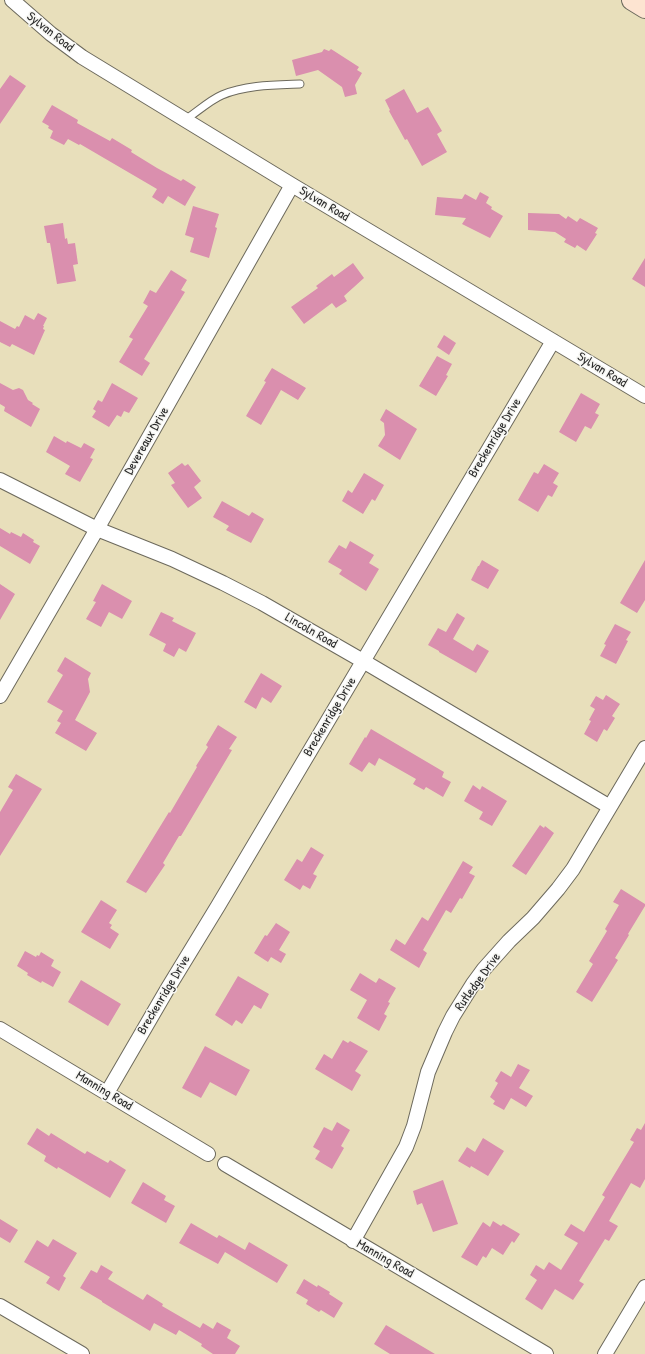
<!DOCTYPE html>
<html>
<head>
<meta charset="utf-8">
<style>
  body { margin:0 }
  canvas { display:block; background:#e8dfbb }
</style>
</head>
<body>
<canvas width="645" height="1354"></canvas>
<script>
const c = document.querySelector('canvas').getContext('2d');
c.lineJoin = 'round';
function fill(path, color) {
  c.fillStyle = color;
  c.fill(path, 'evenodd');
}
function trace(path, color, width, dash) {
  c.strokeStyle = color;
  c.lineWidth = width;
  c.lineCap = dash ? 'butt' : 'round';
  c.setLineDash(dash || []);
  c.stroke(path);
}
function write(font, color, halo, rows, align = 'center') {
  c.font = font + ' "Patrick Hand",sans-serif';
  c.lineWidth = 3;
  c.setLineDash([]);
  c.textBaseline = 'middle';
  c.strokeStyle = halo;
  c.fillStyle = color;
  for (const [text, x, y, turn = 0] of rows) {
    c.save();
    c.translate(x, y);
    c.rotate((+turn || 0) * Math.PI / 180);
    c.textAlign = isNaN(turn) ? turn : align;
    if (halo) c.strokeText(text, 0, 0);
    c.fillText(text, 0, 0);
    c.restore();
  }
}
const building = new Path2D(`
  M324 49 329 51 331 49 359 67 357 70 362 73 355 85 357 94 345 97 342 87 318 70 296 76 292 60 322 52Z
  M10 75 26 86 0 124V89Z
  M404 89 417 113 428 107 442 131 437 134 447 152 422 166 407 139 405 140 389 111 390 110 385 100Z
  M52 105 78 120 77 123 110 141 112 138 132 150 131 152 157 168 181 181 183 179 196 187 185 206 168 196 163 204 152 197 157 189 80 144 79 145 68 139 64 145 50 138 53 131 48 128 49 126 42 122Z
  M480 192 489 197 486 203 492 207 491 209 503 216 490 238 462 224 466 218 435 215 437 197 462 199 465 194 476 200Z
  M193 206 219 214 215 227 217 228 209 258 190 252 194 238 185 235Z
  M528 213 559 214 566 219 568 216 577 222 580 218 598 228 595 233 597 234 586 251 577 245 575 248 564 242 566 239 555 232 528 230Z
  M63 223 65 239 67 238 68 244 75 243 78 264 73 265 76 281 57 284 50 243H47L44 226Z
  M645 258V287L632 279Z
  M353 263 364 278 344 296 347 301 336 308 332 303 304 324 291 307 318 288 316 286 332 274 334 277Z
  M171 270 187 280 181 290 185 292 144 359 150 363 142 376 119 362 133 339 129 337 148 306 143 303 150 290 156 293Z
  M38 313 47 318 43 326H44L43 329 45 330 34 355 12 344 10 347 0 342V321L15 329 17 326 19 327 25 315 34 320Z
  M444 335 456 343 449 355 437 347Z
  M437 356 452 364 446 375 448 376 436 396 419 386Z
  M272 368 306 388 298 400 281 390 261 425 246 416 266 382 264 381Z
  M0 383 13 390 19 388 23 390 28 400 33 403 32 404 40 409 31 427 4 411 5 407 0 404Z
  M112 383 138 398 129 413 124 411 121 417 117 415 109 427 92 417 96 411 93 409 98 400 102 402Z
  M581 393 600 404 595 413 599 415 591 429 585 426 576 442 559 432Z
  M386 409 417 429 400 460 378 446 385 435 384 423 380 420Z
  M54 436 66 443 67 441 81 448 84 443 95 449 90 458 93 459 80 482 65 474 70 466 46 452Z
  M182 463 185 466 188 464 201 481 194 487 202 498 188 508 171 485 175 483 168 473Z
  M544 464 559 473 553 483 558 486 552 497 548 495 538 512 518 500 534 472 538 474Z
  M364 473 384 485 375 501 372 499 363 514 342 501 348 490 352 493Z
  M222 501 249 516 252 512 264 519 251 543 226 530 229 526 213 517Z
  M0 528 10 534 11 532 21 537 23 533 34 540 33 542 40 546 30 564 0 546Z
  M350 541 374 555 369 563 379 569 366 591 339 574 342 570 328 562 339 545 346 549Z
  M482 560 499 570 488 589 471 580 478 566H479Z
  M645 560V600L637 613 620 603Z
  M0 584 15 594 0 620Z
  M102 584 132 601 122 619 109 612 101 627 86 619 96 602 93 601Z
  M161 612 174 618 172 621 196 633 186 652 179 648 174 657 163 651 166 644 149 635Z
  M457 613 465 618 453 639 473 651 477 644 489 651 476 673 439 652V651L428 645 438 628 446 632Z
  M615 624 631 632 626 640 628 641 616 664 600 656 606 645 604 644Z
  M65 657 91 673 88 679 90 692 75 720 97 733 86 751 55 733 61 723 57 721 63 711 47 702 63 675 57 671Z
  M261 673 282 686 271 703 262 697 256 709 244 702Z
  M606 695 620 704 612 716 615 718 607 731 604 729 597 742 584 734 591 721 589 720 595 709 590 706 596 696 603 700Z
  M218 725 237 737 229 749 232 750 181 836H179L163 863 165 865 146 893 126 882 169 812 170 813 197 767 196 766 208 747 206 745Z
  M371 729 444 772 442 777 451 782 443 797 426 787 424 790 413 784 416 779 379 758 375 766 369 762 362 772 349 764 365 737 366 738Z
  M16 774 42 789 0 856V812L13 790 8 787Z
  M473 785 480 790 482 786 507 801 492 826 479 819 483 812 464 801Z
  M540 825 544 828 545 826 554 833 526 875 512 866Z
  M311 847 324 855 313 874 317 876 310 889 303 885 300 890 284 880 297 859 302 862Z
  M463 861 473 867 469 873 475 876 462 899 460 898 451 913 446 910 423 950 427 953 419 968 390 950 396 939 405 945 422 917 428 921Z
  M621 889 645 904V906L628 934 629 935 615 958 618 960 592 1002 576 992 593 964 589 961 607 931 605 929 619 905 613 902Z
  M101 900 117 910 109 923 112 925 110 928 119 934 110 949 81 932Z
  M276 923 290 932 279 950 286 954 281 963 271 957 268 962 254 953 265 935 267 936Z
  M25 951 36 957 37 955 39 956 41 952 54 960 51 966 61 972 53 987 42 981 41 983 27 975 28 973 17 966Z
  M360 973 376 983 379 978 396 988 388 1002 390 1003 384 1014 387 1016 379 1031 357 1018 367 1000 350 990Z
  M238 976 269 994 261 1009 254 1005 242 1024 236 1020 232 1026 215 1015Z
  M81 980 121 1004 108 1026 68 1002Z
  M343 1040 348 1043 350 1041 368 1051 355 1071 361 1075 352 1091 315 1069 324 1054 332 1059Z
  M205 1046 250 1070 236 1096 210 1082 201 1098 182 1088Z
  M518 1064 530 1070 519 1088 533 1096 526 1107 511 1098 504 1110 493 1104 495 1101 490 1097 498 1083 495 1081 501 1071 511 1077Z
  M337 1122 350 1130 341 1146 344 1148 332 1169 315 1159 320 1151 313 1147 324 1127 332 1131Z
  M645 1123V1179L640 1188 631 1183 609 1221 618 1226 609 1241 605 1239 579 1281 584 1284 573 1300 555 1289 542 1310 525 1299 537 1280 530 1275 536 1265 544 1270 549 1262 561 1270 578 1243 564 1235 571 1224 584 1232 605 1197 602 1195 634 1142 630 1140 637 1128 641 1130Z
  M37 1128 49 1136 51 1133 85 1154 87 1151 108 1163 110 1160 126 1170 110 1198 58 1167 57 1169 44 1161 46 1156 27 1144Z
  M483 1138 504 1151 488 1176 471 1166 470 1168 458 1161 467 1147 475 1152Z
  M443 1180 458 1224 433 1232 422 1203 417 1205 413 1191Z
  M143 1182 166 1196 164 1200 175 1206 166 1223 131 1203Z
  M0 1219 18 1230 10 1243 0 1237Z
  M493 1221 501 1226 503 1224 520 1234 514 1243 512 1241 503 1255 492 1248 486 1258 483 1256 477 1266 461 1257 483 1222 490 1227Z
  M191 1223 217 1238 219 1235 245 1250 249 1242 288 1265 277 1283 225 1252 218 1264 179 1243Z
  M53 1239 77 1253 63 1276 66 1278 59 1291 46 1283 50 1277 24 1262 37 1240 48 1247Z
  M101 1265 113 1272 108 1279 143 1300 147 1294 163 1304 162 1306 200 1328 203 1323 213 1329 217 1322 231 1330 227 1338 240 1346 235 1354H213L201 1346 202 1344 179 1330 176 1335 154 1323 150 1331 102 1302V1301L80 1288 91 1270 97 1273Z
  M304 1279 317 1287 318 1285 330 1292 329 1294 343 1303 334 1318 321 1310 319 1312 306 1304 308 1300 296 1293Z
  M386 1325 435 1354H390L374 1344Z`);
const lane = new Path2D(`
  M185 120C197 112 210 100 222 95 246 85 274 85 300 84`);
const street = new Path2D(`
  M12 0 51 34 82 57 292 185 645 396
  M0 480 97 529 172 559 223 583 262 603 363 661 610 807
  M0 696 97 529 292 185
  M0 1029 208 1154
  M107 1093 168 988 218 906 553 341
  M225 1164 546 1354
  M353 1241 406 1147 414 1126 428 1072 445 1032 453 1016 473 984 484 969 509 941 533 918 558 889 573 869 645 748
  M0 1306 82 1354
  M605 1354 645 1287`);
const secondary = new Path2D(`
  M632 0 645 8`);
const streetNames = [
  ["Sylvan Road",50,32,38],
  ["Sylvan Road",324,204,31],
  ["Sylvan Road",602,370,31],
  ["Breckenridge Drive",495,438,-59],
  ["Devereaux Drive",147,441,-60],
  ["Lincoln Road",311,631,30],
  ["Breckenridge Drive",330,717,-59],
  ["Rutledge Drive",478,982,-54],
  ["Breckenridge Drive",164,995,-59],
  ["Manning Road",104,1091,31],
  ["Manning Road",385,1259,30]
];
fill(building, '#da8fae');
trace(lane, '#6d6a5d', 9);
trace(street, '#6d6a5d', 16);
trace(secondary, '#6d6a5d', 22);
trace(lane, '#fff', 7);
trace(street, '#fff', 14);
trace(secondary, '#fde4d1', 20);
write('13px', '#2b2b2b', '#f6f6f2', streetNames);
</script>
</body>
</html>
